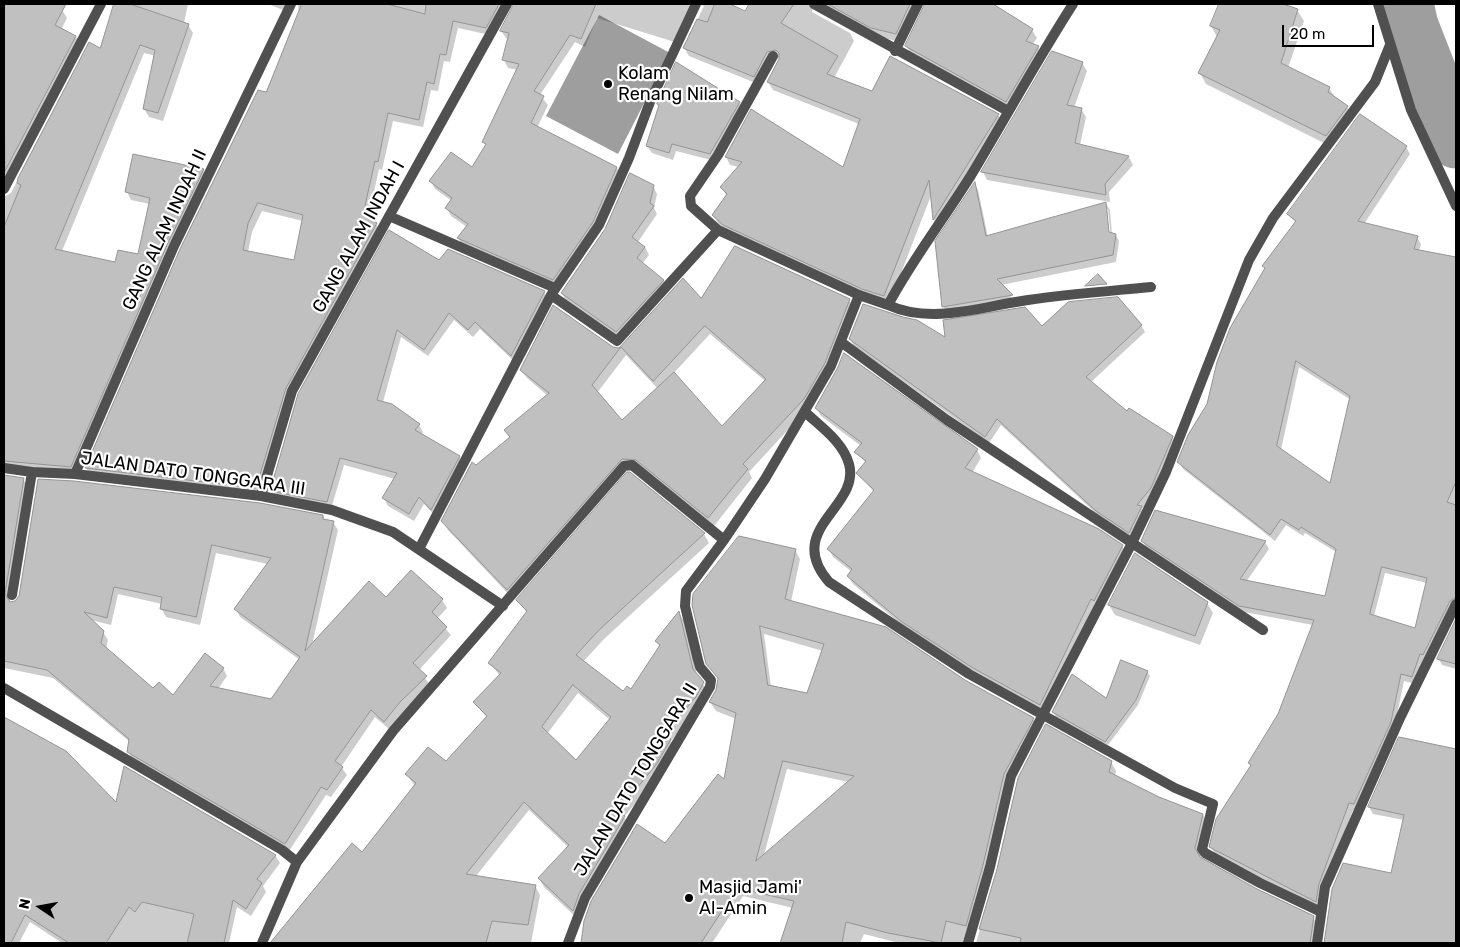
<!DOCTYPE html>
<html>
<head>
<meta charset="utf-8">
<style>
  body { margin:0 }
  #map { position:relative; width:1460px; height:947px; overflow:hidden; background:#fff; font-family:Rubik,sans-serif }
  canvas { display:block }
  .frame { position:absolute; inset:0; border:5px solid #000; pointer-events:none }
  .north { position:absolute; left:15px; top:882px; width:50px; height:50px; -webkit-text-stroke:4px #fff; paint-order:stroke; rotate:282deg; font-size:14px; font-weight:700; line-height:20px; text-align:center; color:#000 }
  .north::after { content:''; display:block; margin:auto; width:18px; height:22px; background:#000; clip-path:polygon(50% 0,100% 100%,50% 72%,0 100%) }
  .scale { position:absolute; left:1282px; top:25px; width:92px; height:22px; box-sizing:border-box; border:2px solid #000; border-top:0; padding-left:6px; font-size:15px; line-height:18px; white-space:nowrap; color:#000; -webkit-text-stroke:4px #fff; paint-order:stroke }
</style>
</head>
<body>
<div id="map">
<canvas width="1460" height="947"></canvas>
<div class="frame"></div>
<div class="north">N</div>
<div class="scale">20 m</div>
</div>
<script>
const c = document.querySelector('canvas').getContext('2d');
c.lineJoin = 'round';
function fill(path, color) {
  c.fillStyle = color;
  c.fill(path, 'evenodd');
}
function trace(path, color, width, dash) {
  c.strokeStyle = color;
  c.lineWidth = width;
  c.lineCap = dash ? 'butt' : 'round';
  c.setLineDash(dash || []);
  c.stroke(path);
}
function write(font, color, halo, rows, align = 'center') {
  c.font = font + ' Rubik,sans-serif';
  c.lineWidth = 4.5;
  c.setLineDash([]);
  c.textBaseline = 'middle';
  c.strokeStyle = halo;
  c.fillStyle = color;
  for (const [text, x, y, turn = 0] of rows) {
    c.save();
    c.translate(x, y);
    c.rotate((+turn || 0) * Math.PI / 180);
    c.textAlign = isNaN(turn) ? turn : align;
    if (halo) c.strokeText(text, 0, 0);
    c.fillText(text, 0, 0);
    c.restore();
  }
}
const water = new Path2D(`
  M599 15 670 53 618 154 546 116Z`);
const shadow = new Path2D(`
  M4 4H51L62 10 67 18 61 30 76 37 80 45 4 191Z
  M116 4H188L184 23 188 25 193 33 163 121 149 117 144 109 156 56 144 53 62 251 116 263 139 256 150 204 131 200 127 192 203 170 207 178 75 474 4 472V197L11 193 89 44 101 49Z
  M268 4H727L745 12 751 4H991L1032 30 1037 38 1032 45 1038 47 1043 55 1011 109 911 54 906 46 925 5H922L900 42 877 36 816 6 812 10V12L850 33 854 41 834 78 873 93 998 115 1003 123 938 227 934 220 932 193 889 304 729 233 718 223 713 215 726 195 722 188 739 167 730 165 726 157 752 111 843 169 859 124 773 90 768 82 782 57 772 60 758 84 689 56 684 48 704 6 701 5 694 9 678 43 597 18 585 47 575 42 540 95 548 105 537 128 617 168 621 176 558 287 463 246 458 238 467 227 451 216 447 208 452 201 435 189 431 181 472 169 486 146 484 141 518 70 508 68 504 60 509 39 506 38 501 31 514 5H511L490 35 458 28 450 62 444 61 438 91 431 90 423 127 393 121 382 170 379 169 368 219 376 224 381 232 290 396 260 496 91 476 86 468 181 249 266 93 299 13 298 5 292 6 288 12ZM262 211 303 221 295 261 248 252 252 232Z
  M1221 4H1278L1297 10 1304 21 1288 68 1329 88 1336 99 1347 107 1354 118 1332 147 1206 84 1200 73 1217 37 1211 26Z
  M1082 63 1087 71 1074 108 1081 109 1086 117 1080 145 1129 157 1133 165 1109 192 1110 202 987 180 983 172Z
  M739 103 743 111 715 161 676 151 673 160 652 153 647 146 660 108 658 104Z
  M1360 116 1406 147 1410 154 1364 224 1417 237 1421 244 1419 251 1456 259V606L1416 684 1404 681 1394 729 1358 811 1353 810 1322 892 1319 908 1215 854 1211 847 1251 766 1250 763 1279 715 1313 625 1244 612 1146 547 1142 540 1265 542 1269 549 1246 582 1326 598 1336 552 1305 533 1303 536 1286 525 1275 541 1183 469 1179 462 1296 223 1288 214ZM1299 367 1351 400 1330 485 1281 450ZM1385 573 1427 583 1416 630 1374 616Z
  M975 185 978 190 988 237 1106 204 1110 210 1112 234 1116 235 1119 241 1116 262 1001 285 1015 302 947 313 943 306ZM1106 209H1108L1111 238 1109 239Z
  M653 186 657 194 654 208 657 214 638 242 645 247 649 255 642 264 663 280 667 287 620 338 566 301 562 293Z
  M448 251 544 292 549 300 516 363 480 329 473 337 454 320 428 356 401 337 383 402 419 425 423 432 421 435 459 456 463 464 436 517 424 504 414 521 388 506 384 498 395 479 344 465 331 509 275 498 271 491Z
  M683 280 701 300H849L854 308 808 408 749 472 752 478 714 526 628 468 512 598 448 530 443 521 476 466 511 438 548 396 527 378 521 370 613 348 619 349ZM710 334 765 381 722 427 673 374ZM626 355 658 389 622 421 597 393Z
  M1141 325 1145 332 1091 382 1127 413 1172 437 1176 443 1154 495 1142 509 1145 514 1133 539 1101 518 1001 425 989 443 854 346 850 339H947L1042 328Z
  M816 408 977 450 981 458 972 473 1122 546 1127 554 1045 713 978 676 908 630 853 584 848 576 852 572 833 557 829 549 874 492 858 473 866 463 856 452 861 446 821 416Z
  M4 476 23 479 28 487 10 601 14 603 20 597 39 480 323 516 325 520 333 522 338 530 312 645 386 599 411 572 442 600 447 608 437 619 451 635 419 670 430 685 389 729 375 717 341 767 347 775 331 797 326 795 289 851 133 760 128 751 130 742 53 678 4 668ZM216 553 268 564 236 609 240 617 300 660 271 701 218 689 227 676 223 668 173 697 153 690 106 649 108 640 103 632 91 620 111 625 118 594 162 604 161 608 166 617 200 625Z
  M704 534 709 543 604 639 583 662 623 693 631 691 660 647 657 641 679 613 684 621 697 675 708 692 701 706 671 741 675 749 660 774 624 817 630 826 578 919 544 887 539 878 568 847 529 810 476 876 535 886 540 895 531 943H295L287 939 362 854 415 786 407 775 446 763 487 718 475 702 500 676 490 663 527 613 518 600ZM578 693 610 720 576 762 547 734Z
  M795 550 800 559 791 602 965 681 1033 719 1038 727 1009 784 968 943H899L864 934 860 943H782L793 908 743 896 712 943H691L655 919 650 943H582L585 922 665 845 725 781 736 719 716 711 710 702 717 691 719 680 707 663ZM764 634 823 651 808 695 771 687ZM787 769 849 782 764 855Z
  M1207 603 1213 613 1200 645 1115 615 1109 605Z
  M1456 622V669L1442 665 1438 658Z
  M1147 672 1150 676 1138 705 1108 745 1056 717 1053 712 1107 699Z
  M4 718 65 752 117 805 275 855 280 863 263 886 266 892 251 916 237 907 229 943H62L30 922 19 943H4Z
  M1400 738 1456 750V943H1325L1333 889 1392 875 1404 820 1373 814 1369 807Z
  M1111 762 1116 771 1115 776 1158 798 1203 815 1208 824 1200 858 1256 890 1313 917 1318 926 1316 943H976L998 869Z`);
const river = new Path2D(`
  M1406 4 1411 26 1456 141`);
const building = new Path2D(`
  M4 4H66L55 25 76 36 5 171Z
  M114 4H130L189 24 158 113 143 109 155 50 140 45 55 249 115 262 118 250 138 254 150 198 125 192 133 154 204 169 168 243 71 467 4 461V227L21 185 17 183 18 178 89 42 100 48Z
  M302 4H387L425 14 426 4H499L486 28 453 21 446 55 440 54 434 84 427 82 419 120 388 113 378 162 375 161 363 215 377 223 286 388 256 488 85 468 180 249 258 90 266 92ZM258 203 303 215 294 260 243 250 248 224Z
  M514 4H596L581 39 570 35 534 91 544 96 531 123 617 167 593 222 553 280 457 238 468 224 445 208 452 198 429 181 451 152 472 167 486 144 482 142 519 64 502 60 509 33 500 31Z
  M715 4H730L745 11 749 4H794L781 23 838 56 827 74 872 91 890 56 999 114 933 220 929 180 884 296 862 289 723 225 712 215 727 194 720 187 742 162 725 157 751 109 843 167 860 119 767 82 779 59V53L776 50 767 52 754 77 683 48 697 19 707 22Z
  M828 4H910L896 34 871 28Z
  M925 4H993L1033 29 1026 41 1039 46 1006 102 905 46Z
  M1219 4H1283L1298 9 1281 63 1330 87 1328 92 1348 106 1326 136 1198 73 1220 30 1210 26Z
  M1052 51 1083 62 1067 105 1082 108 1075 143 1129 156 1105 184 1106 195 981 172Z
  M676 62 740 102 710 154 672 144 669 153 646 146 659 105 657 104Z
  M1360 114 1407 146 1358 221 1418 236 1414 249 1456 257V482L1447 502 1456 505V597L1450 601 1423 655 1420 654 1412 677 1401 674 1391 722 1354 804 1349 803 1319 884 1316 902 1209 847 1216 819 1251 765 1248 763 1278 714 1314 620 1239 606 1141 541 1155 510 1266 541 1240 579 1325 596 1336 549 1301 527 1299 530 1281 519 1270 535 1177 462 1188 435 1207 404 1217 362 1230 328 1265 268 1262 266 1296 221 1287 214ZM1296 361 1350 396 1330 483 1277 446ZM1382 567 1427 578 1415 628 1370 614Z
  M630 173 654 185 650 203 654 206 632 237 645 247 637 258 664 280 616 332 561 293 605 229Z
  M975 182 986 236 1106 202 1109 232 1116 234 1113 255 997 279 1013 295 942 307 935 241Z
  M389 230 439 260 448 249 545 291 511 356 475 322 468 330 449 313 424 350 397 330 377 400 392 404 420 424 415 430 460 456 431 510 419 497 409 514 382 498 397 473 340 458 327 502 270 491 298 394Z
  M735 246 850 299 825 363 804 399 743 464 748 469 708 518 636 460 622 459 507 590 441 521 472 462 476 465 510 437 504 430 549 393 520 370 553 305 613 347 619 348 683 278 701 298ZM705 326 766 379 722 426 674 372 622 420 592 385 621 347 653 381Z
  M1098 274 1107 284 1085 286Z
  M1118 297 1142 325 1086 377 1127 411 1129 408 1173 436 1151 488 1137 505 1142 506 1129 533 1096 511 997 419 985 437 849 339 863 304 903 317 917 320 945 337 943 320 1025 307 1042 326 1068 302Z
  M844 353 978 449 965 468 1099 529 1123 545 1094 601 1091 599 1040 705 973 668 902 622 847 576 852 569 827 549 874 490 856 473 866 461 854 452 862 443 815 408 837 369Z
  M627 472H630L705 533 599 630 576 655 623 691 627 686 631 689 660 645 655 641 679 611 693 669 704 682 696 697 664 734 671 739 656 765 618 811 625 816 579 894 573 911 538 878 569 845 524 802 466 874 536 885 528 925 492 921 486 943H270L352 843 362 852 416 783 405 774 428 747 446 761 487 716 473 702 501 673 488 663 527 611 516 600ZM573 685 611 717 576 760 542 727Z
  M4 475 24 478 5 594 10 602 15 601 19 596 38 479 74 481 260 503 323 515V519L334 521 305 651 369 581 386 597 411 570 443 599 432 612 447 627 413 663 427 676 400 702 384 722 371 710 335 761 343 767 327 790 321 787 285 844 127 752 129 739 47 670 4 661ZM212 545 271 558 234 609 300 657 271 699 210 686 224 668 205 653 173 695 159 682 153 688 101 643 104 631 84 612 107 618 114 587 162 597 160 609 196 617Z
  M739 536 796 549 785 599 886 627 965 680 1034 718 1004 774 983 865 966 926 946 921 941 943 888 933 846 922 842 943H780L794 901 737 888 701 943H581L584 921 591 901 637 824 665 843 718 774 724 779 736 713 709 702 716 690 718 678 706 664 692 605 693 594ZM760 626 824 644 807 693 768 685ZM783 761 854 776 756 861Z
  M1135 553 1208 602 1195 636 1108 605Z
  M1456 619V664L1437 659Z
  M1121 660 1148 671 1136 700 1105 742 1052 712 1072 674 1106 698Z
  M4 717 66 751 116 802 124 766 276 855 257 879 262 883 246 909 233 900 224 943H187L194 914 142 902 135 912 129 907 106 943H69L25 915 11 943H4Z
  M1046 724 1112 761 1109 772 1159 797 1203 814 1195 848 1200 857 1257 889 1314 916 1310 943H1020L1021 938 979 929 997 869 1018 778Z
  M1399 737 1456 749V943H1324L1332 889 1343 863 1391 873 1404 815 1368 807Z`);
const street = new Path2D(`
  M814 4 1008 111
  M1378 4 1411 110 1456 206
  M895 51 918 4
  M773 56 718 155 690 196 691 206 718 230 859 295 888 305C912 260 943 220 970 177 1005 119 1037 60 1073 4
  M4 189 101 4
  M389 216 555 288
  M551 295 617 341 718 230
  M888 305C932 325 983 306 1028 300 1069 294 1110 291 1151 287
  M841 342 947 420 1263 630
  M805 412C821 427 843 442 849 464 861 507 783 529 829 582L969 674 1175 788 1213 804 1202 849 1205 853 1260 883 1319 911
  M4 468 32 472 75 474 261 496 332 510 393 532 503 606
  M75 474 174 246 291 4
  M261 496 292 391 507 4
  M419 549 551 295 599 225 629 158 650 102 696 4
  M12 595 32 472
  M4 688 282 850 297 862
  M262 943 297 862 393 731 624 466 632 465 724 540
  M568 943 585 898 710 687 711 680 700 667 698 660 685 606 686 591 724 540 765 479 831 366 859 295
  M968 943 990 867 1011 776 1132 543 1166 472 1249 260 1273 218 1375 82 1390 45
  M1317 943 1325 887 1400 718 1456 604`);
const markers = [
  [608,84,5,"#000"],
  [689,898,5,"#000"]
];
const poiNames = [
  ["Kolam",618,74],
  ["Renang Nilam",618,95],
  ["Masjid Jami'",699,888],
  ["Al-Amin",699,909]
];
const streetNames = [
  ["GANG ALAM INDAH II",165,230,-65],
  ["GANG ALAM INDAH I",359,237,-61],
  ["JALAN DATO TONGGARA III",193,474,8],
  ["JALAN DATO TONGGARA II",636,780,-59]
];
fill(water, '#9e9e9e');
fill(shadow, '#0003');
trace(river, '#9e9e9e', 55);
fill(building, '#c0c0c0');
trace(building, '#949494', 1);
trace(street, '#505050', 10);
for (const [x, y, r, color] of markers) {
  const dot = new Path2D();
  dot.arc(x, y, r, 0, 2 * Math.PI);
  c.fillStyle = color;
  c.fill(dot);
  trace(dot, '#fff', 2);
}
write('18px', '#000', '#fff', poiNames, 'left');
write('18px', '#000', '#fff', streetNames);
</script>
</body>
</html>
